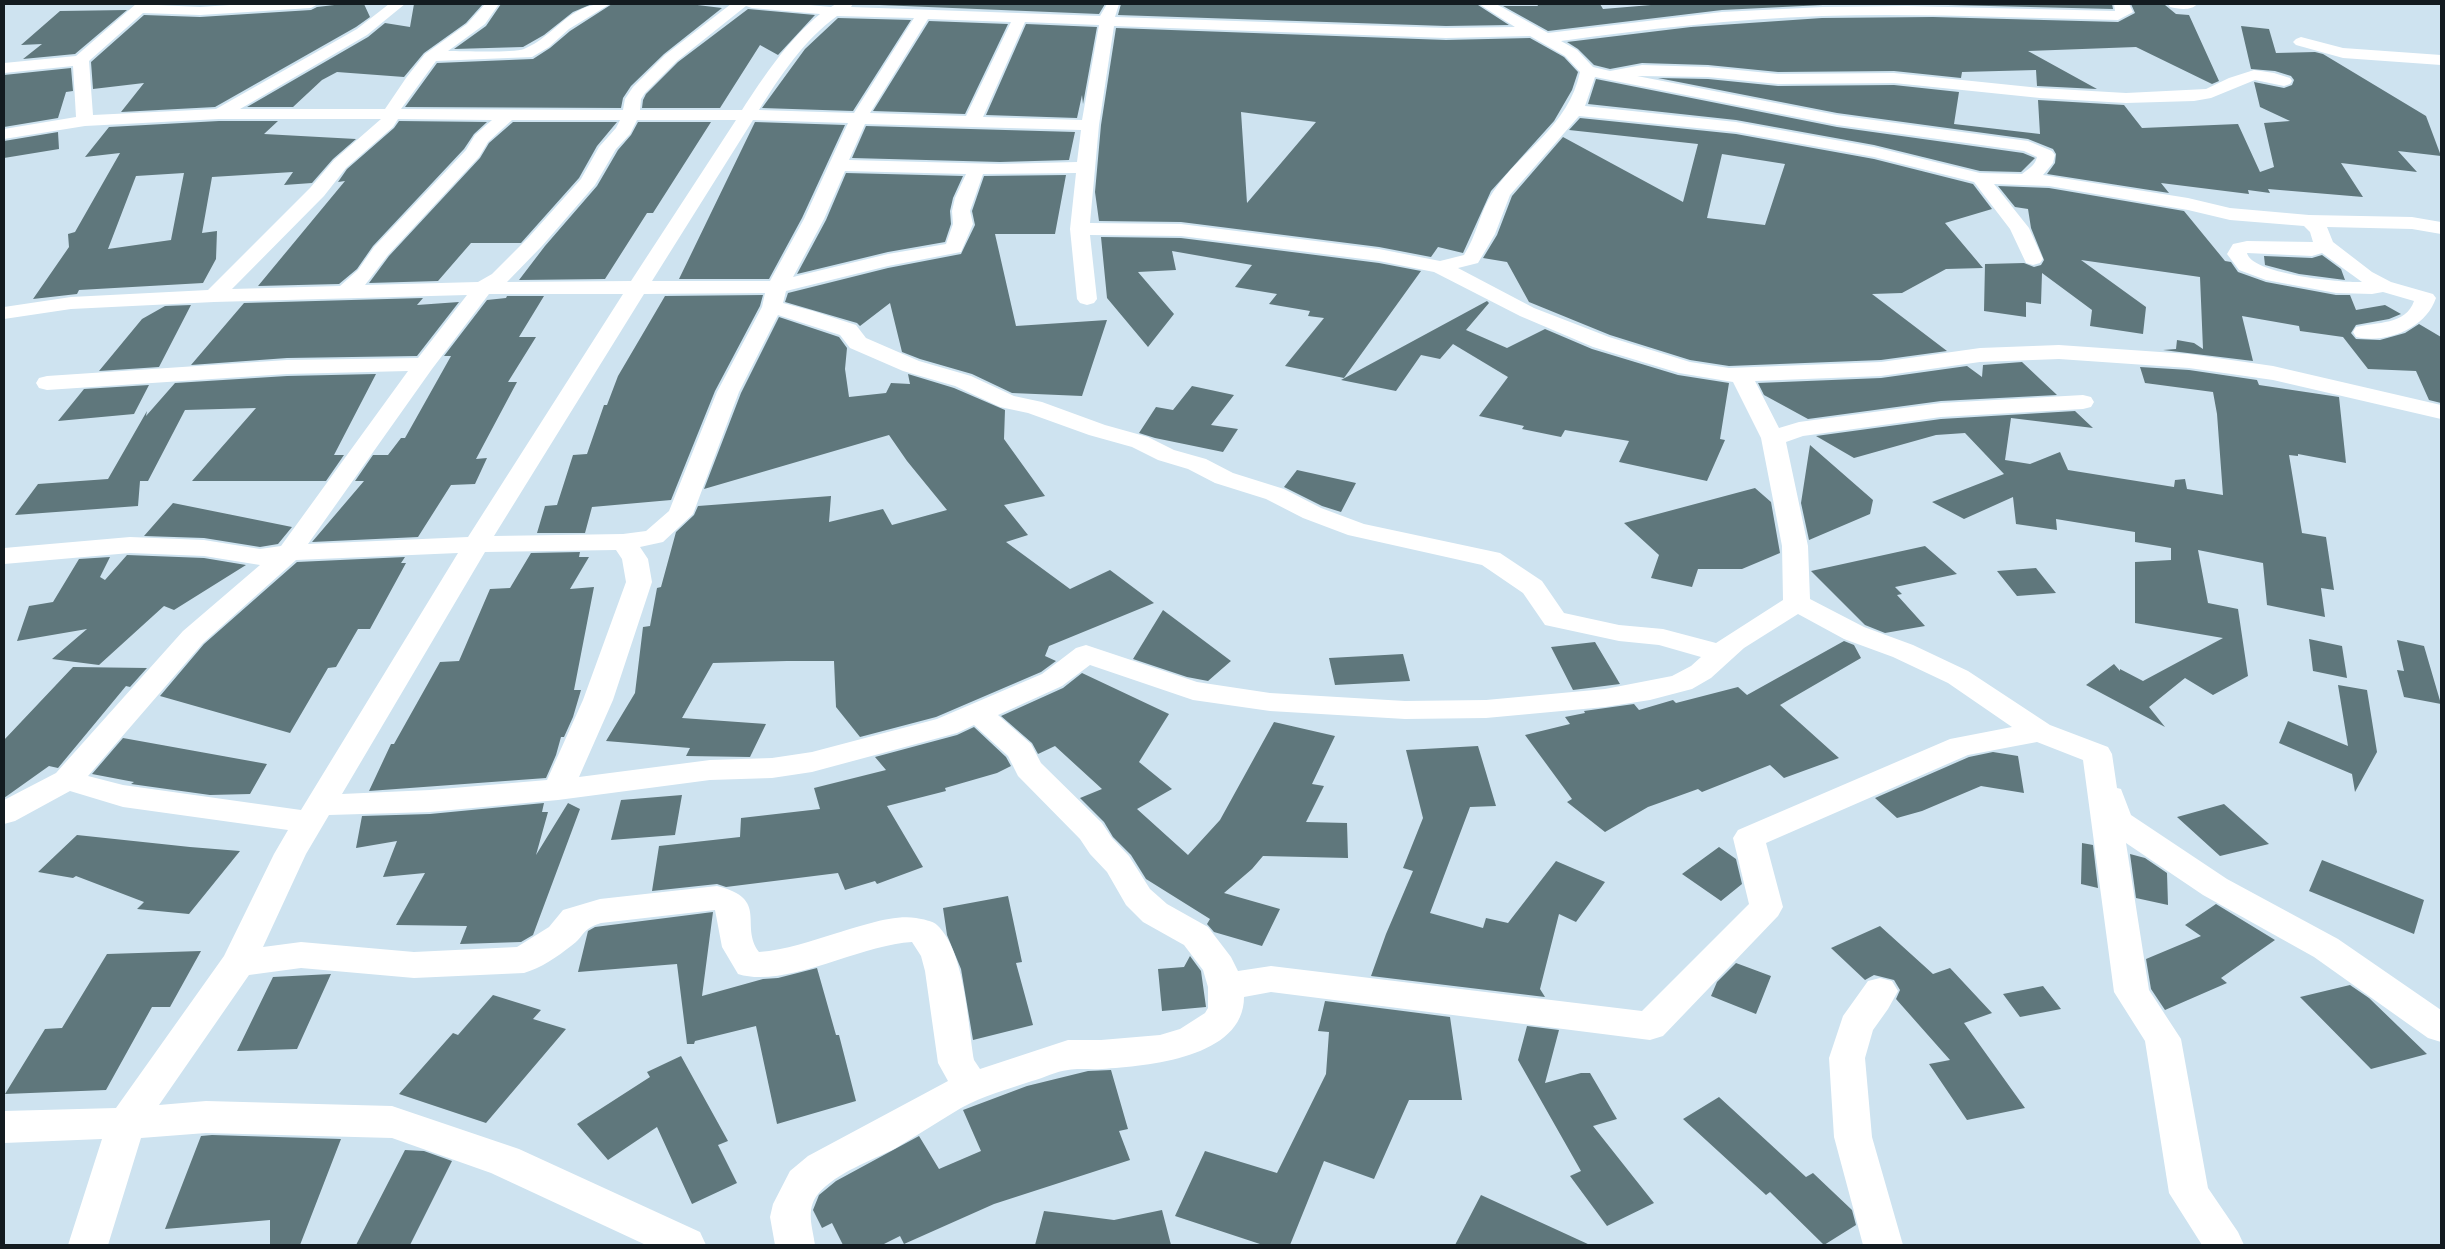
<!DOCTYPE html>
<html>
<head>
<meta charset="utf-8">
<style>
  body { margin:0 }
  #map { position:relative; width:2445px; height:1249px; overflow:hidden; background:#cee3f0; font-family:"Source Sans 3",sans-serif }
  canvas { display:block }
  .frame { position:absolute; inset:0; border:5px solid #131b20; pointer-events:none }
</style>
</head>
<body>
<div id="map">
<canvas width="2445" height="1249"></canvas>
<div class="frame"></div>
</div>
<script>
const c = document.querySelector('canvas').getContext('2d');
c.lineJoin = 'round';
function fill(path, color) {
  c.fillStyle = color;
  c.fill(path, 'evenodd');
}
const building = new Path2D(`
  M343 4H364L370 17 356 27 215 107 121 112 144 83 93 89 91 62 144 15 200 17 311 10 317 7Z
  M414 4H483L466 23 424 53 404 77 337 72 322 80 293 107H247L368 37 385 23 410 27Z
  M501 4H592L573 12 544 35 523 47 454 49 486 26Z
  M612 4H689L722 8 664 54 631 86 623 98 621 108 405 107 437 63 533 59 550 48 570 31Z
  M855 4H1105L1099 14Z
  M1121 4 1478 5 1509 25 1446 26 1118 15Z
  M1537 4H1600L1603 9 1663 4H2112L2113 9 1907 4 1823 5 1722 10 1548 31 1503 6H1538Z
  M2131 4 2165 5 2176 14 2189 15 2219 81 2212 84 2136 47 2028 51 2097 89 2037 86 2036 70 1962 72 1961 78 1894 71 1778 72 1708 65 1642 63 1610 69 1594 65 1578 49 1567 42 1691 27 1822 18 1933 17 2118 22 2135 13Z
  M748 9 815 15 778 55 760 45 720 108H642L643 100 646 94 678 62Z
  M127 10 75 54 23 59 42 44 21 45 60 11Z
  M838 18 911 20 853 111 762 108 805 49Z
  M929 21 1008 24 965 114 873 111Z
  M1026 24 1097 27 1083 104 1082 95 1077 118 986 115Z
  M2241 26 2269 29 2276 53 2315 52 2323 54 2426 116 2441 156 2398 151 2417 172 2341 163 2363 197 2268 189 2270 193 2248 190 2249 194 2161 183 2169 193 2047 174 2055 163 2056 154 2053 149 2028 139 1837 113 1658 78 1708 79 1778 86 1894 85 1959 92 1954 124 2040 134 2038 100 2124 105 2142 128 2238 124 2260 172 2274 167 2264 123 2290 121 2260 107 2254 82 2284 88 2292 85 2294 80 2291 76 2275 71 2251 69Z
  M1116 28 1446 40 1530 38 1564 57 1578 72 1572 90 1554 121 1491 191 1463 253 1438 247 1431 257 1379 247 1181 222 1099 221 1095 192 1101 125ZM1241 112 1316 122 1247 203Z
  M71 68 73 91 66 92 58 118 4 127V75Z
  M1596 79 1837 127 2023 153 2035 158 2021 172 1980 171 1874 145 1736 120 1588 104Z
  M1580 118 1736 134 1874 159 1973 184 1992 209 1945 223 1983 268 1946 269 1902 293 1872 294 1947 351 1881 360 1729 366 1690 360 1610 335 1529 302 1507 262 1483 258 1497 235 1512 196 1563 137 1683 202 1698 144 1569 130ZM1722 154 1785 164 1765 225 1707 218Z
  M219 121H278L264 134 356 139 333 159 312 183 284 185 293 172 212 177 202 233 217 231 216 259 203 283 79 290 77 294 33 299 69 247 68 234 75 232 120 153 85 157 109 127ZM184 173 171 240 108 249 136 176Z
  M399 121 487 122 474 134 464 149 373 246 357 269 339 284 258 286 345 181 338 182 347 169 394 128Z
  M513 122H617L597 146 579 178 521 243H471L438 281 369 283 389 256 480 158 489 143Z
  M638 122H711L653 213H647L605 279 519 280 545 246 597 186 618 150 631 135Z
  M755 122 845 125 802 218 769 279H679Z
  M866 126 1075 132 1069 160 1000 162 852 158Z
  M58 132 59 149 4 158V141Z
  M846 173 963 176 953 198 950 211 951 224 945 242 888 252 797 274 826 220Z
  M1066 175 1055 234H995L1016 326 1107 320 1082 396 1012 393 972 374 920 359 902 352 890 303 860 326 857 323 785 302 788 293 888 268 961 254 975 225 972 211 984 176Z
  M1998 186 2049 188 2184 211 2225 261 2231 262 2238 272 2266 282 2336 295H2350L2356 310 2385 305 2401 314 2389 319 2356 325 2351 333 2356 339 2380 340 2405 333 2419 324 2441 337V403L2429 400 2416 371 2368 369 2343 337 2300 331 2299 326 2242 316 2253 361 2163 350 2176 349 2177 340 2194 343 2203 349 2200 277 2081 260 2146 307 2143 334 2090 326 2092 310 2042 273 2041 304 2026 302V317L1984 311 1985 264 2024 263 2034 267 2041 265 2044 260 2031 228 2028 209 2015 207Z
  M1101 237 1181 238 1379 263 1421 271 1344 378 1285 366 1324 318 1308 316 1310 311 1269 304 1277 294 1235 287 1252 265 1172 251 1176 270 1138 272 1174 314 1148 347 1107 298Z
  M2322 255 2341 269 2345 280 2299 274 2265 265 2264 256 2312 258Z
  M763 295 760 306 715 391 671 500 592 507 585 533H537L545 506 557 505 573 455 587 454 604 405H607L618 376 665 296Z
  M507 296H544L519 337H536L508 382H517L476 459 487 458 475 484 451 485 418 537 312 542 364 481H355L373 455H388L401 438H405L451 356H444L487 300 506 298Z
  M423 298 417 305 459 302 417 356 287 358 191 365 244 303Z
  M1487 301 1489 303 1466 330 1507 348 1545 329 1592 349 1678 375 1729 383 1720 439 1725 440 1707 481 1619 462 1629 441 1565 430 1561 437 1522 429 1524 426 1479 416 1508 377 1453 344 1440 359 1421 355 1396 391 1341 380Z
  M191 305 159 367 99 371 142 319 165 306Z
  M779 317 839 337 847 348 845 369 849 397 886 393 891 383 910 384 908 374 954 388 1005 410 1004 439 1045 496 1004 505 1028 535 1006 542 1070 589 1110 570 1154 603 1049 646 1045 656 1056 661 1041 672 936 717 860 737 836 707 834 661H787L713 663 682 718 766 724 750 757 686 756 690 748 606 741 635 693 643 627 650 626 657 588 661 587 676 532 694 515 698 506 831 496 829 522 883 509 892 525 947 510 907 461 889 435 704 489 741 393Z
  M2022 362 2057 395 1941 401 1808 419 1764 395 1758 383 1881 378 1967 366 1982 377 1983 365Z
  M2140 367 2189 370 2257 380 2259 385 2339 397 2346 463 2298 454V456L2289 455 2302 533 2326 537 2334 590 2321 588 2325 617 2267 605 2263 563 2198 550 2208 603 2238 609 2248 676 2213 695 2185 678 2149 707 2165 727 2086 685 2114 664 2120 671V669L2143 681 2223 638 2135 623V562L2171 560V548L2135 542V532L2056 519 2057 530 2016 524 2013 497 1964 519 1932 502 2004 474 1965 433 1936 435 1854 458 1816 436 1941 419 2075 411 2093 428 2011 418 2005 460 2030 464 2060 452 2068 470 2174 487 2175 480 2185 479 2187 489 2223 495 2217 414 2213 392 2145 383Z
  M376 374 334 455H344L326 481H192L256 408 185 410 148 481H140L138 506 15 515 38 484 108 479 147 411 146 416 175 383 287 376Z
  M149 385 134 414 58 421 84 389Z
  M1192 386 1234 395 1211 425 1238 429 1223 452 1155 438 1139 433 1156 407 1173 410Z
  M1810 445 1873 500 1870 514 1809 540 1801 503Z
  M1297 470 1356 483 1341 512 1322 506 1284 487Z
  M1755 488 1771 502 1780 553 1742 569H1698L1692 587 1651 578 1659 555 1624 523Z
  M173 503 292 527 278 544 260 547 204 538 144 536Z
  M1925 546 1957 574 1895 587 1902 594 1897 595 1925 626 1885 633 1865 625 1811 571Z
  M580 552 579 557H589L570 589 594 587 574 690H581L573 717 564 737H561L556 755 546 778 369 791 391 744H394L440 662 459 661 490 589 510 588 531 553Z
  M127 555 204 558 246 565 174 610 164 606 99 665 52 659 87 629 17 641 29 606 53 602 79 559 110 557 100 577 105 580Z
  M405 557 401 563H406L370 629H358L336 667 328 668 290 733 160 696 204 644 297 562Z
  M2036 568 2056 593 2017 596 1997 571Z
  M1163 610 1231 661 1208 681 1187 677 1133 659Z
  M2309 639 2342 646 2347 678 2313 671Z
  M2397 640 2424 646 2441 704 2404 697 2397 670 2404 671Z
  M1844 641 1854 645 1861 658 1780 705 1839 758 1784 778 1770 765 1702 792 1698 789 1648 807 1605 832 1567 802 1572 799 1525 735 1570 724 1565 717 1585 713 1584 711 1634 704 1639 710 1673 700 1676 703 1738 687 1747 695Z
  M1595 642 1620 684 1573 690 1551 647Z
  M1403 654 1410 681 1335 685 1329 658Z
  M73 667 147 668 130 687 126 686 58 768 49 766 4 798V740Z
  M1082 673 1169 714 1139 762 1172 789 1137 809 1188 855 1220 820 1274 722 1335 736 1312 784 1324 786 1306 822 1347 823 1348 858 1263 856 1252 869 1224 893 1280 909 1262 946 1214 932 1207 924 1210 919 1146 879 1131 855 1113 837 1104 822 1080 798 1102 789 1055 746 1038 754 1032 743 1001 716 1063 688Z
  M2338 685 2367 690 2377 752 2355 792 2352 774 2279 743 2288 721 2348 746Z
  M974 727 1006 757 1011 766 997 773 945 788 946 791 887 806 923 867 877 884 875 881 845 890 838 873 726 887 717 884 652 891 659 846 740 837 741 818 820 809 814 788 886 770 875 757 957 735Z
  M123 738 267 764 250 794 210 795 131 784 134 782 92 774Z
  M1478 746 1496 806 1470 807 1430 913 1483 928 1486 918 1508 923 1556 861 1605 882 1576 922 1559 914 1540 989 1545 997 1371 976 1386 934 1413 871 1403 868 1423 818 1406 750Z
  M1993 752 2018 756 2024 793 1981 786 1922 811 1897 818 1875 798 1969 757Z
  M682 795 675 835 611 840 621 800Z
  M544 803 542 812H548L536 855 568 803 580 809 533 935 521 942 460 944 467 926 396 925 425 873 383 877 397 841 356 848 362 816 430 814Z
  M2224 804 2269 844 2220 856 2177 817Z
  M77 835 190 847 240 851 189 914 137 909 144 902 76 876 73 878 38 872Z
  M2082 843 2093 845 2098 888 2081 884Z
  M1719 847 1736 859 1742 884 1721 901 1682 874Z
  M2130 854 2145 858 2167 873 2168 905 2136 898Z
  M2322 860 2424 900 2414 934 2309 891Z
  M1008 896 1022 962 1016 963 1033 1025 973 1040 961 969 947 935 943 908Z
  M2216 904 2275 940 2221 978 2227 983 2165 1010 2151 989 2146 959 2201 936 2185 925Z
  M713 912 702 996 763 979 778 978 817 968 836 1035H839L856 1101 777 1124 756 1026 695 1041 694 1044H687L677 964 578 972 588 931 595 927Z
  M1880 926 1933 974 1950 968 1992 1013 1964 1023 2025 1108 1967 1120 1929 1064 1950 1060 1896 999 1900 990 1894 980 1874 975 1865 980 1831 948Z
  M201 951 170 1007H152L106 1090 5 1094 45 1029 62 1028 107 954Z
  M1190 956 1201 971 1206 1007 1162 1011 1158 969 1184 967Z
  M1736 963 1771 976 1756 1014 1711 996 1717 982Z
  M331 974 297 1049 237 1051 273 977Z
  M2350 985 2369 998 2427 1054 2371 1069 2300 997Z
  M2043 986 2061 1009 2020 1017 2003 994Z
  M493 995 541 1010 533 1019 566 1029 486 1123 399 1094 453 1033 458 1035Z
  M1325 1001 1450 1017 1462 1100H1409L1374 1179 1324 1161 1290 1245H1263L1175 1216 1205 1151 1277 1173 1326 1074 1329 1032 1318 1031Z
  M1527 1026 1559 1030 1545 1083 1581 1073H1590L1617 1119 1593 1126 1654 1203 1607 1226 1570 1176 1581 1171 1518 1060Z
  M681 1056 728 1141 718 1145 737 1183 692 1204 657 1127 608 1160 577 1124 650 1077 647 1072Z
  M1111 1070 1128 1129 1119 1131 1130 1160 994 1204 904 1244 900 1236 882 1245H843L832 1223 822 1228 813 1210 819 1195 836 1181 919 1136 939 1169 981 1151 963 1110 1027 1086 1088 1071Z
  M1719 1097 1806 1177 1813 1173 1852 1210 1856 1225 1824 1245 1770 1192 1766 1195 1683 1119Z
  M212 1135 341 1139 300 1245H270V1220L165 1229 201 1136Z
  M405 1150 424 1151 452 1161 410 1245H356Z
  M1481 1195 1590 1245H1455Z
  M1162 1210 1171 1245H1035L1044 1211 1114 1220Z`);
const minor = new Path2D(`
  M136 4 200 7 245 4H318L311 8 200 15 143 13 89 61 93 115 216 109 357 29 389 4H405L367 35 240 109H385L406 78 425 54 467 24 485 4H499L485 24 448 51C463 51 513 53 524 49 556 36 570 1 610 4L569 29 549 47 532 57 436 61 401 109 623 110 625 99 633 87 665 55 731 4H799L831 7 836 4H853L851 7 1100 16 1107 4H1119L1115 17 1446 28 1515 27 1479 4H1496L1548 33 1722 12 1823 7 1907 6 2115 11 2114 4H2129L2133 12 2118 20C2019 18 1920 13 1822 16 1734 19 1648 29 1561 41L1577 50 1593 67 1610 71 1642 65 1708 67 1778 74 1894 73 2040 88 2126 93 2206 89 2229 78 2254 70 2274 73 2290 78 2292 81 2290 84 2284 86 2255 80 2211 98 2194 101 2126 103 2040 98 1894 83 1778 84 1708 77 1637 76 1837 115 2028 141 2052 151 2055 155 2053 163 2043 175 2188 198 2230 208 2309 215 2412 217 2441 222V234L2412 229 2327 227 2333 242 2372 272 2391 282 2433 294 2436 298C2426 328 2387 344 2356 337L2353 332 2356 327C2376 322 2406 325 2414 301L2383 292 2372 294 2336 293 2266 280 2239 270 2227 254 2233 244 2247 241 2313 242 2310 232 2304 226 2230 220 2188 210 2049 186 1994 184 2029 228 2043 259 2040 263 2033 265 2026 263 2010 229 1974 182 1874 157 1736 132 1579 116 1510 195 1495 234 1478 263 1458 268 1534 308 1609 337 1690 362 1729 368 1881 362 1980 348 2059 345 2189 354 2273 366 2441 405V419L2273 380 2189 368 2059 359 1980 362 1881 376 1755 381 1779 428 1799 422 1941 403 2083 395 2091 397 2094 402 2091 407 2083 409 1941 417 1803 436 1786 442 1808 546 1810 599 1864 627 1913 645 1968 671 2050 725 2108 747 2112 754 2117 788 2121 789 2131 815 2227 879 2338 939 2441 1010V1042L2428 1038 2314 957 2203 895 2126 843 2149 990 2181 1039 2208 1188 2238 1232 2244 1245H2202L2169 1193 2145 1041 2114 992 2083 760 2037 742 1968 755 1766 843 1783 907 1778 916 1663 1036 1650 1040 1271 992 1244 997C1244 1058 1147 1066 1102 1069 1091 1070 1079 1068 1068 1070 1056 1071 1044 1078 1032 1081 1008 1089 983 1096 961 1108 939 1121 918 1135 896 1148 871 1161 837 1172 818 1194 805 1210 813 1228 815 1245H775L770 1217 773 1204 790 1171 808 1156 948 1081 938 1063 925 971 921 956 912 942C859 945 785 989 738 974L722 947 715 910 601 923C580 930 586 935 571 946 557 957 541 968 524 973L414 978 301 968 249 975 159 1105 206 1101 392 1106 519 1149 700 1232 706 1245H646L491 1173 392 1138 206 1133 141 1138 108 1245H68L102 1139 4 1143V1111L116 1108 224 956 274 854 288 830 123 807 70 791 15 821 4 824V800L56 773 183 631 260 565 204 556 130 553 4 564V548L130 537 204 540 260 549 281 546 408 371 287 374 47 390 39 388 36 383 39 378 47 376 287 360 418 358 467 295 214 302 71 309 4 319V307L71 297 208 290 310 188 334 160 381 119H219L85 126 4 139V129L76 117 73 66 4 73V63L76 56ZM746 6 752 8 820 14C788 40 764 76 742 110H640L641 99 645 93 677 61ZM837 16 914 18 854 113 759 110C780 76 804 40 837 16ZM928 19 1011 22 966 116 870 113ZM1025 22 1099 25 1082 120 983 117ZM1114 26 1446 38 1530 36 1565 56 1580 72C1568 127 1523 148 1493 192 1480 211 1477 235 1464 255L1440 261 1379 249 1181 224 1090 223 1099 125ZM1595 77 1837 125 2024 151 2037 157C2035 166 2028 169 2022 174L1980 173 1874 147 1736 122 1585 106ZM398 119 492 120 475 135 466 150 374 247 358 270 340 286 232 289 324 196 346 168 393 127ZM512 120H620L616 128 599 147 581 179 528 238 492 274 478 282 365 285 388 255 479 157 488 142ZM637 120H736L631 281 507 282 542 246 595 185 616 149 630 134ZM753 120 848 123 804 219 770 281H652ZM865 124 1081 130 1077 162 1000 164 849 160ZM845 171 966 174 955 198 952 211 953 224 946 244 888 254 793 277 824 219ZM1076 173 1070 229 1077 299 1080 303 1087 305 1094 303 1097 299 1090 235 1181 236 1379 261 1434 272 1520 316 1593 347 1679 373 1733 382 1761 438 1782 546 1783 600 1716 643 1663 629 1619 625 1564 613 1542 581 1500 553 1364 524 1321 508 1284 489 1233 473 1206 459 1174 450 1148 437 1105 425 1042 402 1014 396 971 376 919 361 866 338 856 325 813 311 783 303 786 291 888 266 961 252 973 224 970 211 983 174ZM2247 253 2312 256 2322 253 2362 282C2342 283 2251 274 2247 253ZM765 293 762 307 717 392 669 511 646 531 623 534 494 536 644 294ZM489 294H623L468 537 308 544 432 369ZM778 315 840 335 850 348 903 371 955 386 1000 407 1028 413 1089 435 1132 447 1158 460 1188 469 1215 483 1266 499 1303 518 1348 535 1482 565 1523 593 1545 625 1619 641 1659 645 1701 657 1691 666 1672 676 1605 689 1486 700 1405 701 1270 693 1197 682 1086 645 1076 648 1042 674 937 719 812 752 772 758 710 760 579 777 613 700 652 582 648 559 640 547 663 542 693 514 739 392ZM616 550 622 559 626 582 583 700 547 780 430 790 342 794 485 552ZM458 553 301 810 123 785 88 776 203 643 296 560ZM1798 614 1844 639 1893 657 1948 683 2012 727 1950 739 1738 830 1733 838 1749 904 1642 1011 1271 966 1238 971 1231 957 1208 927 1167 904 1150 889 1129 856 1112 838 1102 823 1041 763 1031 744 998 715 1062 686 1090 665 1193 700 1270 711 1405 719 1486 718 1605 707 1650 700 1692 689 1711 678 1744 648ZM974 725 1008 756 1018 776 1080 839 1090 854 1107 872 1126 905 1143 922 1184 945 1203 970 1208 987V1008L1205 1013 1180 1029 1160 1035 1101 1040H1068L980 1069 974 1060C968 1024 965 951 937 925 933 921 922 919 916 918 893 914 858 927 837 933 811 941 786 950 759 952 739 925 770 899 717 886L600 899 563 910 549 927 517 947 414 952 301 942 263 947 306 854 329 815 430 812 558 800 710 780 772 778 812 772 957 733Z
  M2168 4H2197C2192 11 2178 9 2170 7Z
  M2301 37 2343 48 2441 55V65L2343 58 2296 45 2293 42 2296 39Z
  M1880 978 1892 981 1898 991 1888 1009 1873 1030 1865 1058 1872 1137 1903 1245H1863L1834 1137 1829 1058 1843 1016 1868 981Z`);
fill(building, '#5f777c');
fill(minor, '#fff');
</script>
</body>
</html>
